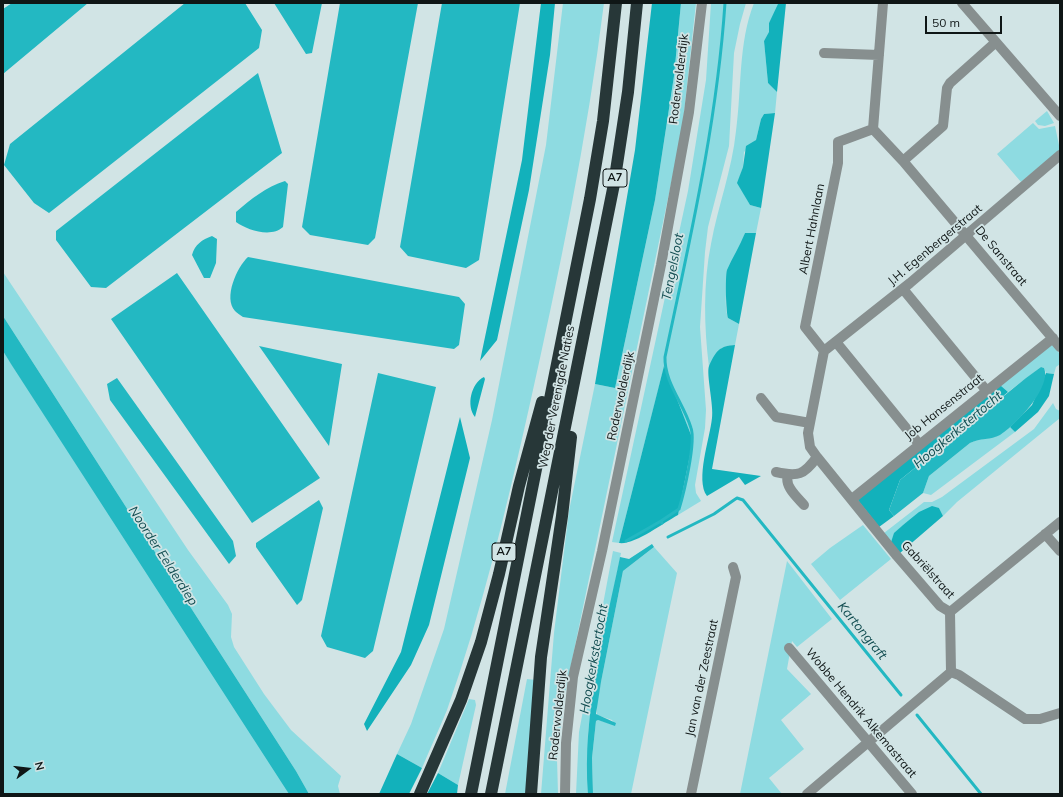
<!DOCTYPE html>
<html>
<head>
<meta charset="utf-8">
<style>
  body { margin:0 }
  #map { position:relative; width:1063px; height:797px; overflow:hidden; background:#d1e4e5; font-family:Mulish,sans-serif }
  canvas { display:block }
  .frame { position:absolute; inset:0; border:4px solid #0f1616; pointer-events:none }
  .north { position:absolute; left:8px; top:749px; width:40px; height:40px; -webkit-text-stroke:3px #d1e4e5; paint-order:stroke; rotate:75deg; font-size:11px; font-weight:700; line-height:16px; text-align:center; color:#0f1616 }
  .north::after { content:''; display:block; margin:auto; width:14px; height:18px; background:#0f1616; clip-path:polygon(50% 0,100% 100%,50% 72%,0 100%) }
  .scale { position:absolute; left:925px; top:16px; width:77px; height:18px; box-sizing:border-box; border:2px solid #0f1616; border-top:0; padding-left:5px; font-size:12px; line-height:14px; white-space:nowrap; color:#0f1616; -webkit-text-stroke:3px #d1e4e5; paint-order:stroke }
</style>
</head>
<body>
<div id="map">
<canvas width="1063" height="797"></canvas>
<div class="frame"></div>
<div class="north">N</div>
<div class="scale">50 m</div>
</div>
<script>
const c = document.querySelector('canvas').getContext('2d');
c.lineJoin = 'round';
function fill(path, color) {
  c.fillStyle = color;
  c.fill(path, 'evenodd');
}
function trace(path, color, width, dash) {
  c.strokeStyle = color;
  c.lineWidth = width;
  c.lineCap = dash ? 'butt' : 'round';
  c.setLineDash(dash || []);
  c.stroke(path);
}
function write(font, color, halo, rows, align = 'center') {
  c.font = font + ' Mulish,sans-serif';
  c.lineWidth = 3.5;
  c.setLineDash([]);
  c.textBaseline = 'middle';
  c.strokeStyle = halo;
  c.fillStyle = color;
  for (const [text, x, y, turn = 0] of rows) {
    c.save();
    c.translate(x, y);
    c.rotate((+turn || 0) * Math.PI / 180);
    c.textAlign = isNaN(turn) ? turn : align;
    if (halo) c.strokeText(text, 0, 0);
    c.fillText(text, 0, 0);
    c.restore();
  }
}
const green = new Path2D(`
  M563 3H604C587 139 559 274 529 408 506 510 482 611 447 710 439 729 430 749 422 768L397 754 411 724 444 629 492 420 546 145Z
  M681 3H696L682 131 565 694 557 758 558 794H541L554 633 569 511 595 384 615 388 655 200 674 76Z
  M711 3H746L740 24 734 53 729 146 708 227 705 252 700 327 706 410 705 428 695 485 696 493 701 501 678 515 693 440 664 367 619 543 612 542 688 191 706 80Z
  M754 3H780L769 23 770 32 764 41 768 83 777 92 775 113 764 114 761 119 756 140 744 152 743 167 738 183 750 205 761 208 756 233H745C736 261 720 288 728 318L739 324 735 345C716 346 718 353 709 367 704 327 703 283 711 244 718 206 732 170 736 131 742 88 738 44 754 3Z
  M1047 111 1054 123 1045 126 1038 125 1035 121Z
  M1033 123 1039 129 1055 126 1060 150 1021 182 997 154Z
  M3 272 188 550 228 605 232 614 231 637 234 647 264 694 291 730 341 776 338 786 340 794H309L296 771 3 316Z
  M1051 343 1060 354V364L1056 367 1054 374 1046 373 1044 368 1041 367 1008 392 1000 385Z
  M3 351 282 780 289 794H3Z
  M1053 403 1056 409 1060 411V418L957 502 943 516 939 508C921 516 897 522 891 542L884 533 924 502H932L942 497 1034 429Z
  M1010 427 1015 432 931 495 923 493 929 476 970 443 977 440 995 437Z
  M863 525 891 559 840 600 811 564 830 548Z
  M654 547 677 573 631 794H593L592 758 596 721 598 720 615 725 612 720 597 715V702L623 571Z
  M613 551 621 553 592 696 588 734V794H576L579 732Z
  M787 561 832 619 797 647 792 641 787 669 811 694 781 720 804 749 769 778 782 794H740Z
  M527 679 536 680 527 794H505Z
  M469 699 475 700 476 705 458 785 438 773Z`);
const forest = new Path2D(`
  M541 3H555L550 55 529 190 497 340 480 361 522 160Z
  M652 3H681L674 76 655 200 615 388 595 384 635 150Z
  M786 3 777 92 768 83 764 41 769 32V23L778 4Z
  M775 113 761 208 750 205 737 183 743 167 746 146 756 140 761 119 764 114Z
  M745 233H756L739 324 728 318C726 311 725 277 727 270 732 258 740 246 745 233Z
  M735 345 712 469 761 476 745 485 739 477 707 496C695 480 710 438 712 418 714 406 706 374 709 366 716 351 719 346 735 345Z
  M664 366 693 440 678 515C663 523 635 545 619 543Z
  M1046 373 1054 374 1049 396 1038 412 1015 432 1010 427 1032 405Z
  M484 377 485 379 475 417C466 406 471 383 484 377Z
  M1000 385 1008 392 900 480 889 510 894 516 879 527 857 499Z
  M460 417 470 458 429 625 411 665 367 731 364 724 401 652Z
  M932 506 939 508 943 516 900 553 891 542 894 533 903 525 919 512Z
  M397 754 422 768 409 794H379Z
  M438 773 458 785 457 794H427Z`);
const water = new Path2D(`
  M12 3H88L3 74V9Z
  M185 3H245L262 30 259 48 49 213 34 203 4 165 10 144Z
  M274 3H322L312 53 306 54Z
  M340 3H418L375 238 368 245 310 235 302 227Z
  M442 3H520L479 260 466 268 408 256 400 247Z
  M258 73 282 153 106 288 91 287 56 240V231Z
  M285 181 288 184 283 227C271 238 247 230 236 222V212C251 199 266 187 285 181Z
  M212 236 217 239 216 263 210 278H204L192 255C195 244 202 240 212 236Z
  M248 257 459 297 465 304 459 345 454 349 243 317C240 315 237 313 235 311 223 298 237 267 248 257Z
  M177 273 320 478 252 523 111 319Z
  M3 316 296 771 309 794H289L11 364 3 351Z
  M259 346 342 364 329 446Z
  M1041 367 1044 368C1052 387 1016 425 1000 435 991 440 980 438 970 443L929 476 923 493 894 516 889 510 900 480 1026 378Z
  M378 373 436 387 373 651 365 658 327 647 321 636Z
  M117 378 233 541 236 556 229 564 110 400 107 384Z
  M319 500 323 508 302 600 297 605 256 547V543Z
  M652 544 654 547 623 571 601 682 596 714 616 723 615 726 598 720 596 721 592 758 593 794H588C582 714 604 635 620 557L629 559Z`);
const stream = new Path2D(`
  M662 523 661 521 679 509C684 493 696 442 691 428 684 404 664 382 665 357 690 239 717 123 725 3
  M668 537 714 514 734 500 737 498 743 500 901 695
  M626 541 661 521
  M917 715 981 794`);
const minor = new Path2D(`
  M962 3 1060 116
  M824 53 879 55
  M873 129 903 161 1060 347
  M903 161 943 126 947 88 950 83 996 42
  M903 289 986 390
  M836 342 919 444
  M824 351 910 283 1060 155
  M761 398 776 417 810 423
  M817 457 897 556 940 606 950 612 951 672 959 675 1025 719H1040L1060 713
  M776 472C798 477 804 475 817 457L810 447 808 433 824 351 805 327 838 163V142L873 129 883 3
  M788 475C784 486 797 497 804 505
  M852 499 1053 338
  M1045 534 1060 551
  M950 612 1060 522
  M789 648 912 794
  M565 794 566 743 573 677 602 551 661 265 689 112 702 3
  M691 794 736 577 733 567
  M807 794 951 672`);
const highway = new Path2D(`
  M420 794 461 700 481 642 499 574 519 486 542 402
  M471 794 590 199 603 121 616 3
  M491 794 614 184 628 92 637 3
  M531 794 541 657 562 516 571 437`);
const shields = [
  [615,178,24],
  [504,552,24]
];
const shieldNames = [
  ["A7",615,178],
  ["A7",504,552]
];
const streetNames = [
  ["Roderwolderdijk",679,79,-83],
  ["Albert Hahnlaan",812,229,-79],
  ["J.H. Egenbergerstraat",935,245,-40],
  ["De Sanstraat",1001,256,50],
  ["Roderwolderdijk",621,396,-78],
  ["Weg der Verenigde Naties",557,397,-79],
  ["Job Hansenstraat",944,407,-39],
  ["Gabriëlstraat",928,570,48],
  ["Jan van der Zeestraat",702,678,-78],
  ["Wobbe Hendrik Alkemastraat",861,713,50],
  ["Roderwolderdijk",558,715,-84]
];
const waterNames = [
  ["Tengelsloot",673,267,-79],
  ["Hoogkerkstertocht",958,430,-40],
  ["Noorder Eelderdiep",163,556,57],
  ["Kartongraft",862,631,51],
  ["Hoogkerkstertocht",594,659,-80]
];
fill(green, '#8edbe1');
fill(forest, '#12b1bb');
fill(water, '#23b8c2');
trace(stream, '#23b8c2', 3);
trace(minor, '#878f8f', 10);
trace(highway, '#273738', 12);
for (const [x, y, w] of shields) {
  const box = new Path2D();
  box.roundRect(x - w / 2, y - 9, w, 18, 3);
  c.fillStyle = '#d1e4e5';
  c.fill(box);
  trace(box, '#0f1616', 1);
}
write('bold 11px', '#0f1616', null, shieldNames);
write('12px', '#0f1616', '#d1e4e5', streetNames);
write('italic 13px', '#0f4b4f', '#d1e4e5', waterNames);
</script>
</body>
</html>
